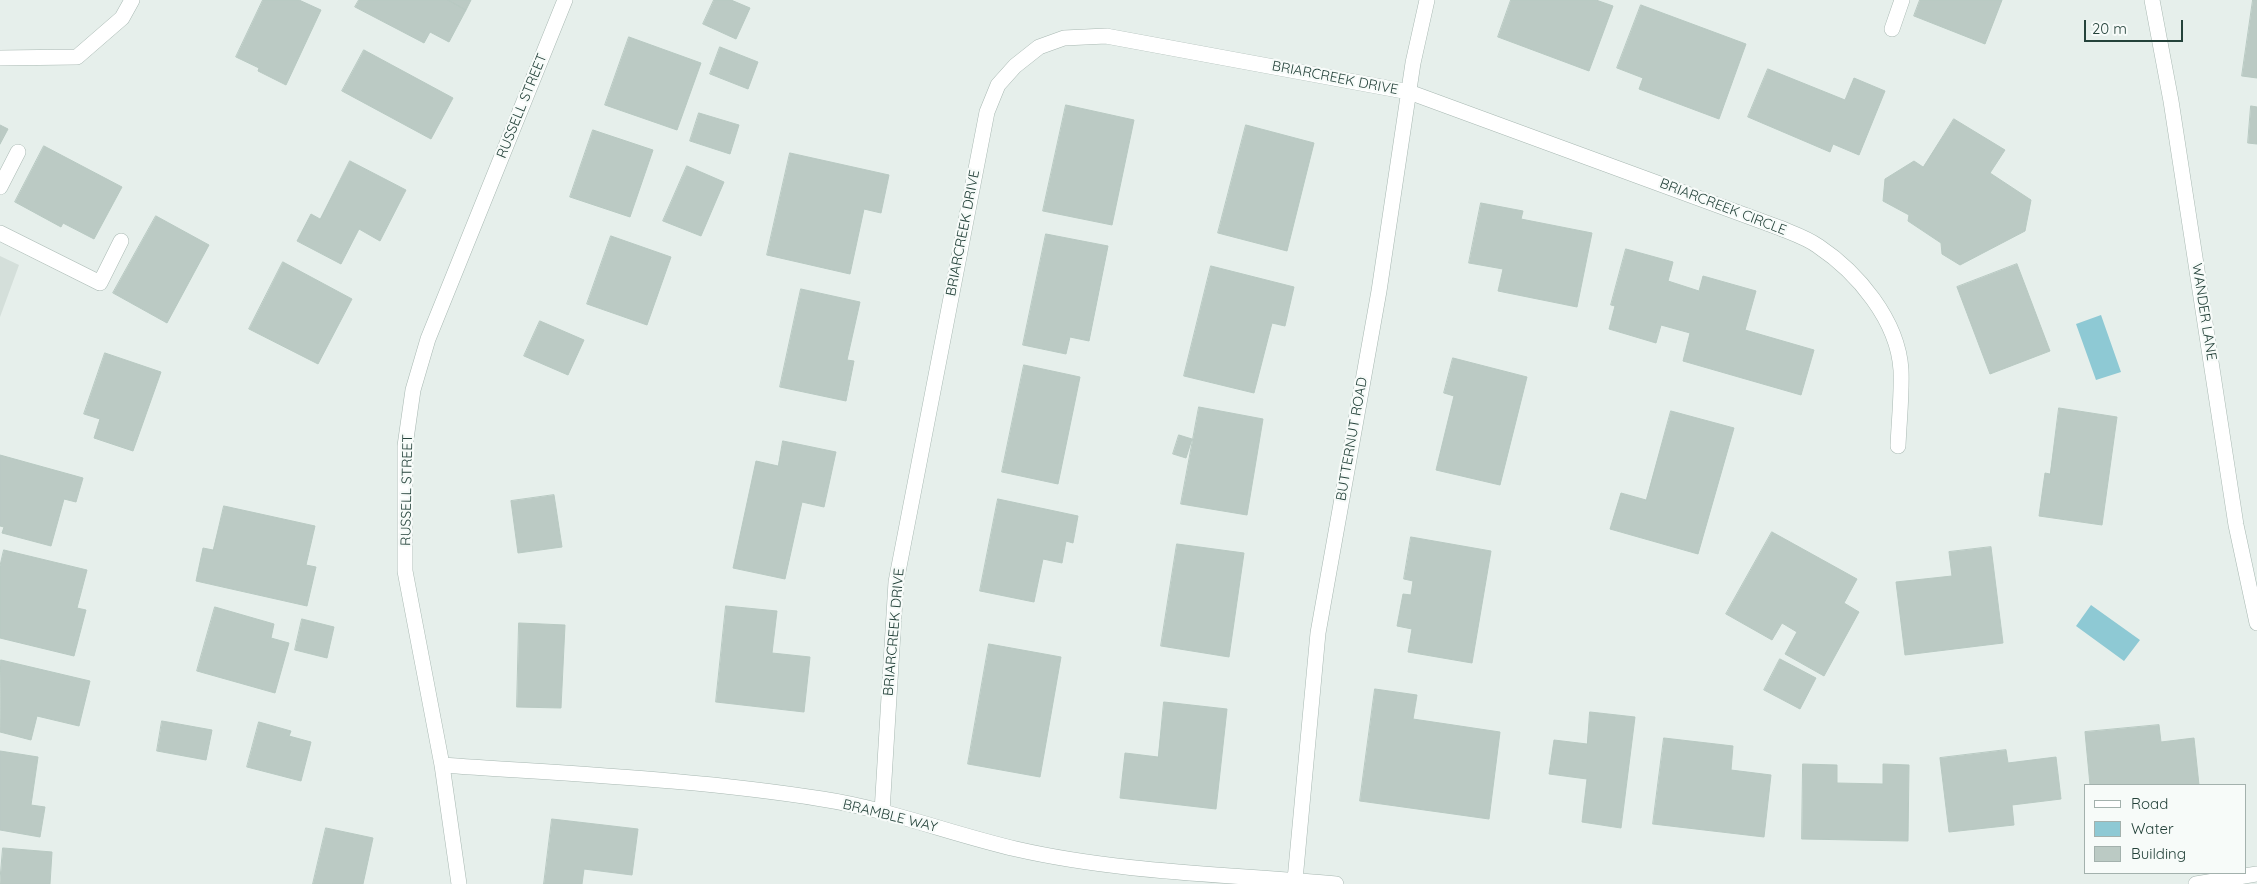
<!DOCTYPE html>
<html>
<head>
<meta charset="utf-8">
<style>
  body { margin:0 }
  #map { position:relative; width:2257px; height:884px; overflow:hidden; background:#e6efeb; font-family:Quicksand,sans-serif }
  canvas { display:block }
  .legend { position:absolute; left:2084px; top:784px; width:162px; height:90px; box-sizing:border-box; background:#f7fbf9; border:1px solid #a3b1ad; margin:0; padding:6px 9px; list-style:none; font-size:15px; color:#24423a }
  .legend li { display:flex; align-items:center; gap:10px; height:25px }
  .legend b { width:25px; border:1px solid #a3b1ad }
  .scale { position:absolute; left:2084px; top:20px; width:99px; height:22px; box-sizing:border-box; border:2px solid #24423a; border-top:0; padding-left:6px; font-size:15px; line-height:18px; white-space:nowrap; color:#24423a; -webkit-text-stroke:4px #f7fbf9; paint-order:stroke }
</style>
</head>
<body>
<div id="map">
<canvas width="2257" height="884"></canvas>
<ul class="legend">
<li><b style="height:6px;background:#fff"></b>Road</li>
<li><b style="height:14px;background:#8ec9d4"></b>Water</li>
<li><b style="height:14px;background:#bbcac4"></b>Building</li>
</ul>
<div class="scale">20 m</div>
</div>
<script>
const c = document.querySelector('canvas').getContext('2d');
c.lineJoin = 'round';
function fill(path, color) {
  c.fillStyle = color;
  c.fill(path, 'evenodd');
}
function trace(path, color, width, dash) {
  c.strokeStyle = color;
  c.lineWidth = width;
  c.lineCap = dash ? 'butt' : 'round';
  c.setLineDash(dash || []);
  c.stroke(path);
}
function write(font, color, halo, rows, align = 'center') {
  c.font = font + ' Quicksand,sans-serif';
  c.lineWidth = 4.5;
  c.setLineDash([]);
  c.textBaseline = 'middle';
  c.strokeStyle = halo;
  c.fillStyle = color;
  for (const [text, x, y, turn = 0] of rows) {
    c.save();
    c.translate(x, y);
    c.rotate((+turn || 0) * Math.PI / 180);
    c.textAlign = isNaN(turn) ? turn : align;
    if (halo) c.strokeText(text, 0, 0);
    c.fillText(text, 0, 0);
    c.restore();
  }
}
const built = new Path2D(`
  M0 256 19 265 0 317Z`);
const water = new Path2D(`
  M2101 315 2121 372 2096 380 2076 324Z
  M2091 605 2140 640 2124 661 2076 626Z`);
const building = new Path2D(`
  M263 0H299L321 10 286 85 258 71 259 68 236 57Z
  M359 0H448L466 10 449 42 430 32 424 43 355 7Z
  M448 0H471L466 10Z
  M714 0H731L750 8 736 39 703 24Z
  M1511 0H1596L1613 6 1589 71 1498 37Z
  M1920 0H2002L1985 44 1914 16Z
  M2253 0H2257V78L2242 76Z
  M1641 5 1746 44 1719 119 1639 89 1643 78 1617 68Z
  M629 37 701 63 677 130 605 105Z
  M720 47 758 62 748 89 710 74Z
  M364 50 453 98 431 139 342 91Z
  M1768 69 1845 100 1854 78 1885 91 1859 155 1833 144 1830 152 1748 117Z
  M1066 105 1134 120 1112 225 1043 211Z
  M2251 106 2257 107V144L2248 143Z
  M699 113 739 125 730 154 690 141Z
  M1954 119 2005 150 1990 173 2031 200 2025 231 1960 265 1942 254 1941 243 1908 221 1909 215 1883 201 1885 179 1914 161 1923 167Z
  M0 125 8 129 0 144Z
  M1246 125 1314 143 1287 251 1218 233Z
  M593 130 653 150 630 217 570 197Z
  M44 146 122 187 94 239 63 223 61 227 15 202Z
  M790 153 889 175 881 213 864 209 850 274 767 255Z
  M350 161 406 190 380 241 359 229 341 264 297 241 311 214 320 219Z
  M687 166 724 182 701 236 663 221Z
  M1481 203 1523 211 1521 219 1592 233 1577 307 1498 291 1503 269 1469 263Z
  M156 216 209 245 167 323 113 293Z
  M1046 234 1108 246 1089 341 1070 337 1066 354 1023 345Z
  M611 236 671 257 647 325 587 304Z
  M1626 249 1673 262 1668 281 1699 291 1703 276 1756 291 1745 330 1814 350 1801 395 1683 361 1690 333 1661 325 1656 343 1609 329 1615 306 1611 305Z
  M283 262 352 299 318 364 249 329Z
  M2017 264 2050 351 1990 374 1957 287Z
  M1211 266 1294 287 1285 326 1272 323 1254 393 1184 376Z
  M801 289 860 302 847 360 854 361 846 401 780 387Z
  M540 321 584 340 568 375 524 356Z
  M105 353 161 372 133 451 94 438 100 419 84 414Z
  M1453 358 1527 377 1500 485 1436 470 1454 396 1444 393Z
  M1024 365 1080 377 1058 484 1002 472Z
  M1199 407 1263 419 1247 515 1181 504Z
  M2059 408 2117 417 2102 525 2039 516 2045 473 2050 474Z
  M1671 411 1734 428 1698 554 1610 529 1621 493 1646 500Z
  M1179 435 1192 439 1186 458 1173 454Z
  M783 441 836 452 824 507 802 502 785 579 733 568 756 461 778 466Z
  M0 455 83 478 76 502 64 499 51 546 2 533 4 527 0 526Z
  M554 495 562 547 518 553 511 501Z
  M998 499 1078 516 1073 543 1066 541 1062 563 1043 559 1034 602 980 591Z
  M224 506 315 526 306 565 316 567 307 606 196 581 203 548 213 550Z
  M1772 532 1857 579 1844 603 1859 612 1824 676 1785 654 1797 632 1782 623 1772 640 1726 614Z
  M1411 537 1491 551 1472 663 1408 652 1412 629 1397 626 1403 594 1411 595 1413 581 1404 579Z
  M1177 544 1244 553 1229 657 1161 646Z
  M1991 547 2003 643 1905 655 1896 582 1952 576 1949 552Z
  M4 550 87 570 77 608 86 610 74 656 0 638V566Z
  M726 606 777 611 772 653 810 657 804 712 716 702Z
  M215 607 274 624 271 638 289 643 275 693 197 671Z
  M302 619 334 627 327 658 295 650Z
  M519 623 565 625 561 708 517 707Z
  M989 644 1061 657 1040 777 968 764Z
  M1780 659 1816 678 1800 709 1764 690Z
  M1 660 90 681 79 726 37 716 31 740 0 732Z
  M1375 689 1417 695 1413 719 1500 732 1489 819 1360 801Z
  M1164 702 1227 709 1216 809 1120 798 1125 753 1158 757Z
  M1590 712 1635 717 1621 828 1582 822 1587 779 1549 774 1554 740 1587 744Z
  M162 721 212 730 206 760 157 751Z
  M259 722 291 731 289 736 311 742 301 781 247 767Z
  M2159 725 2161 742 2194 738 2199 785H2090L2085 732Z
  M1664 738 1733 746 1731 770 1771 775 1764 837 1653 824Z
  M2006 750 2008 763 2056 757 2061 799 2012 805 2014 825 1949 832 1940 758Z
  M0 751 38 757 31 805 45 807 40 837 0 830Z
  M1803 764 1837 765V783L1883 784V764L1909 765 1908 841 1802 839Z
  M552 819 638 829 632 875 584 869 582 884H544Z
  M326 828 373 838 363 884H313Z
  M3 848 52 852 50 884H0Z`);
const service = new Path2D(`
  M1892 29 1902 0
  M0 58 77 57 122 18 132 0`);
const minor = new Path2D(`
  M2152 0 2171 101 2236 525 2257 623
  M0 187 18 152
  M0 233 100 283 121 241
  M442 765C569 774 696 779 822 799 888 809 951 834 1016 849 1121 873 1229 874 1336 884
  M882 812 896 582 987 112 998 85 1015 66 1039 47 1064 38 1106 36 1409 92 1780 228C1792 233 1807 238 1818 246 1857 272 1898 320 1901 370 1902 395 1899 421 1898 446
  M1295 880 1318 633 1379 291 1413 63 1427 0
  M459 884 442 765 405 571V446L413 390 428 339 565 0
  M2196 884 2257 874`);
const streetNames = [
  ["BRIARCREEK DRIVE",1335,78,11],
  ["RUSSELL STREET",522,106,-68],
  ["BRIARCREEK CIRCLE",1723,207,21],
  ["BRIARCREEK DRIVE",963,233,-79],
  ["WANDER LANE",2204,312,81],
  ["BUTTERNUT ROAD",1352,439,-80],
  ["RUSSELL STREET",407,490,-89],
  ["BRIARCREEK DRIVE",894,632,-85],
  ["BRAMBLE WAY",890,816,14]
];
fill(built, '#d4dfda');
fill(water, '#8ec9d4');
fill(building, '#bbcac4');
trace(building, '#b8c9c2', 1);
trace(service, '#a8b8b2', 16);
trace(minor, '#a8b8b2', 16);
trace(service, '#fff', 15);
trace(minor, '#fff', 15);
write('14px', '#24423a', '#f7fbf9', streetNames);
</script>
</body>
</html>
